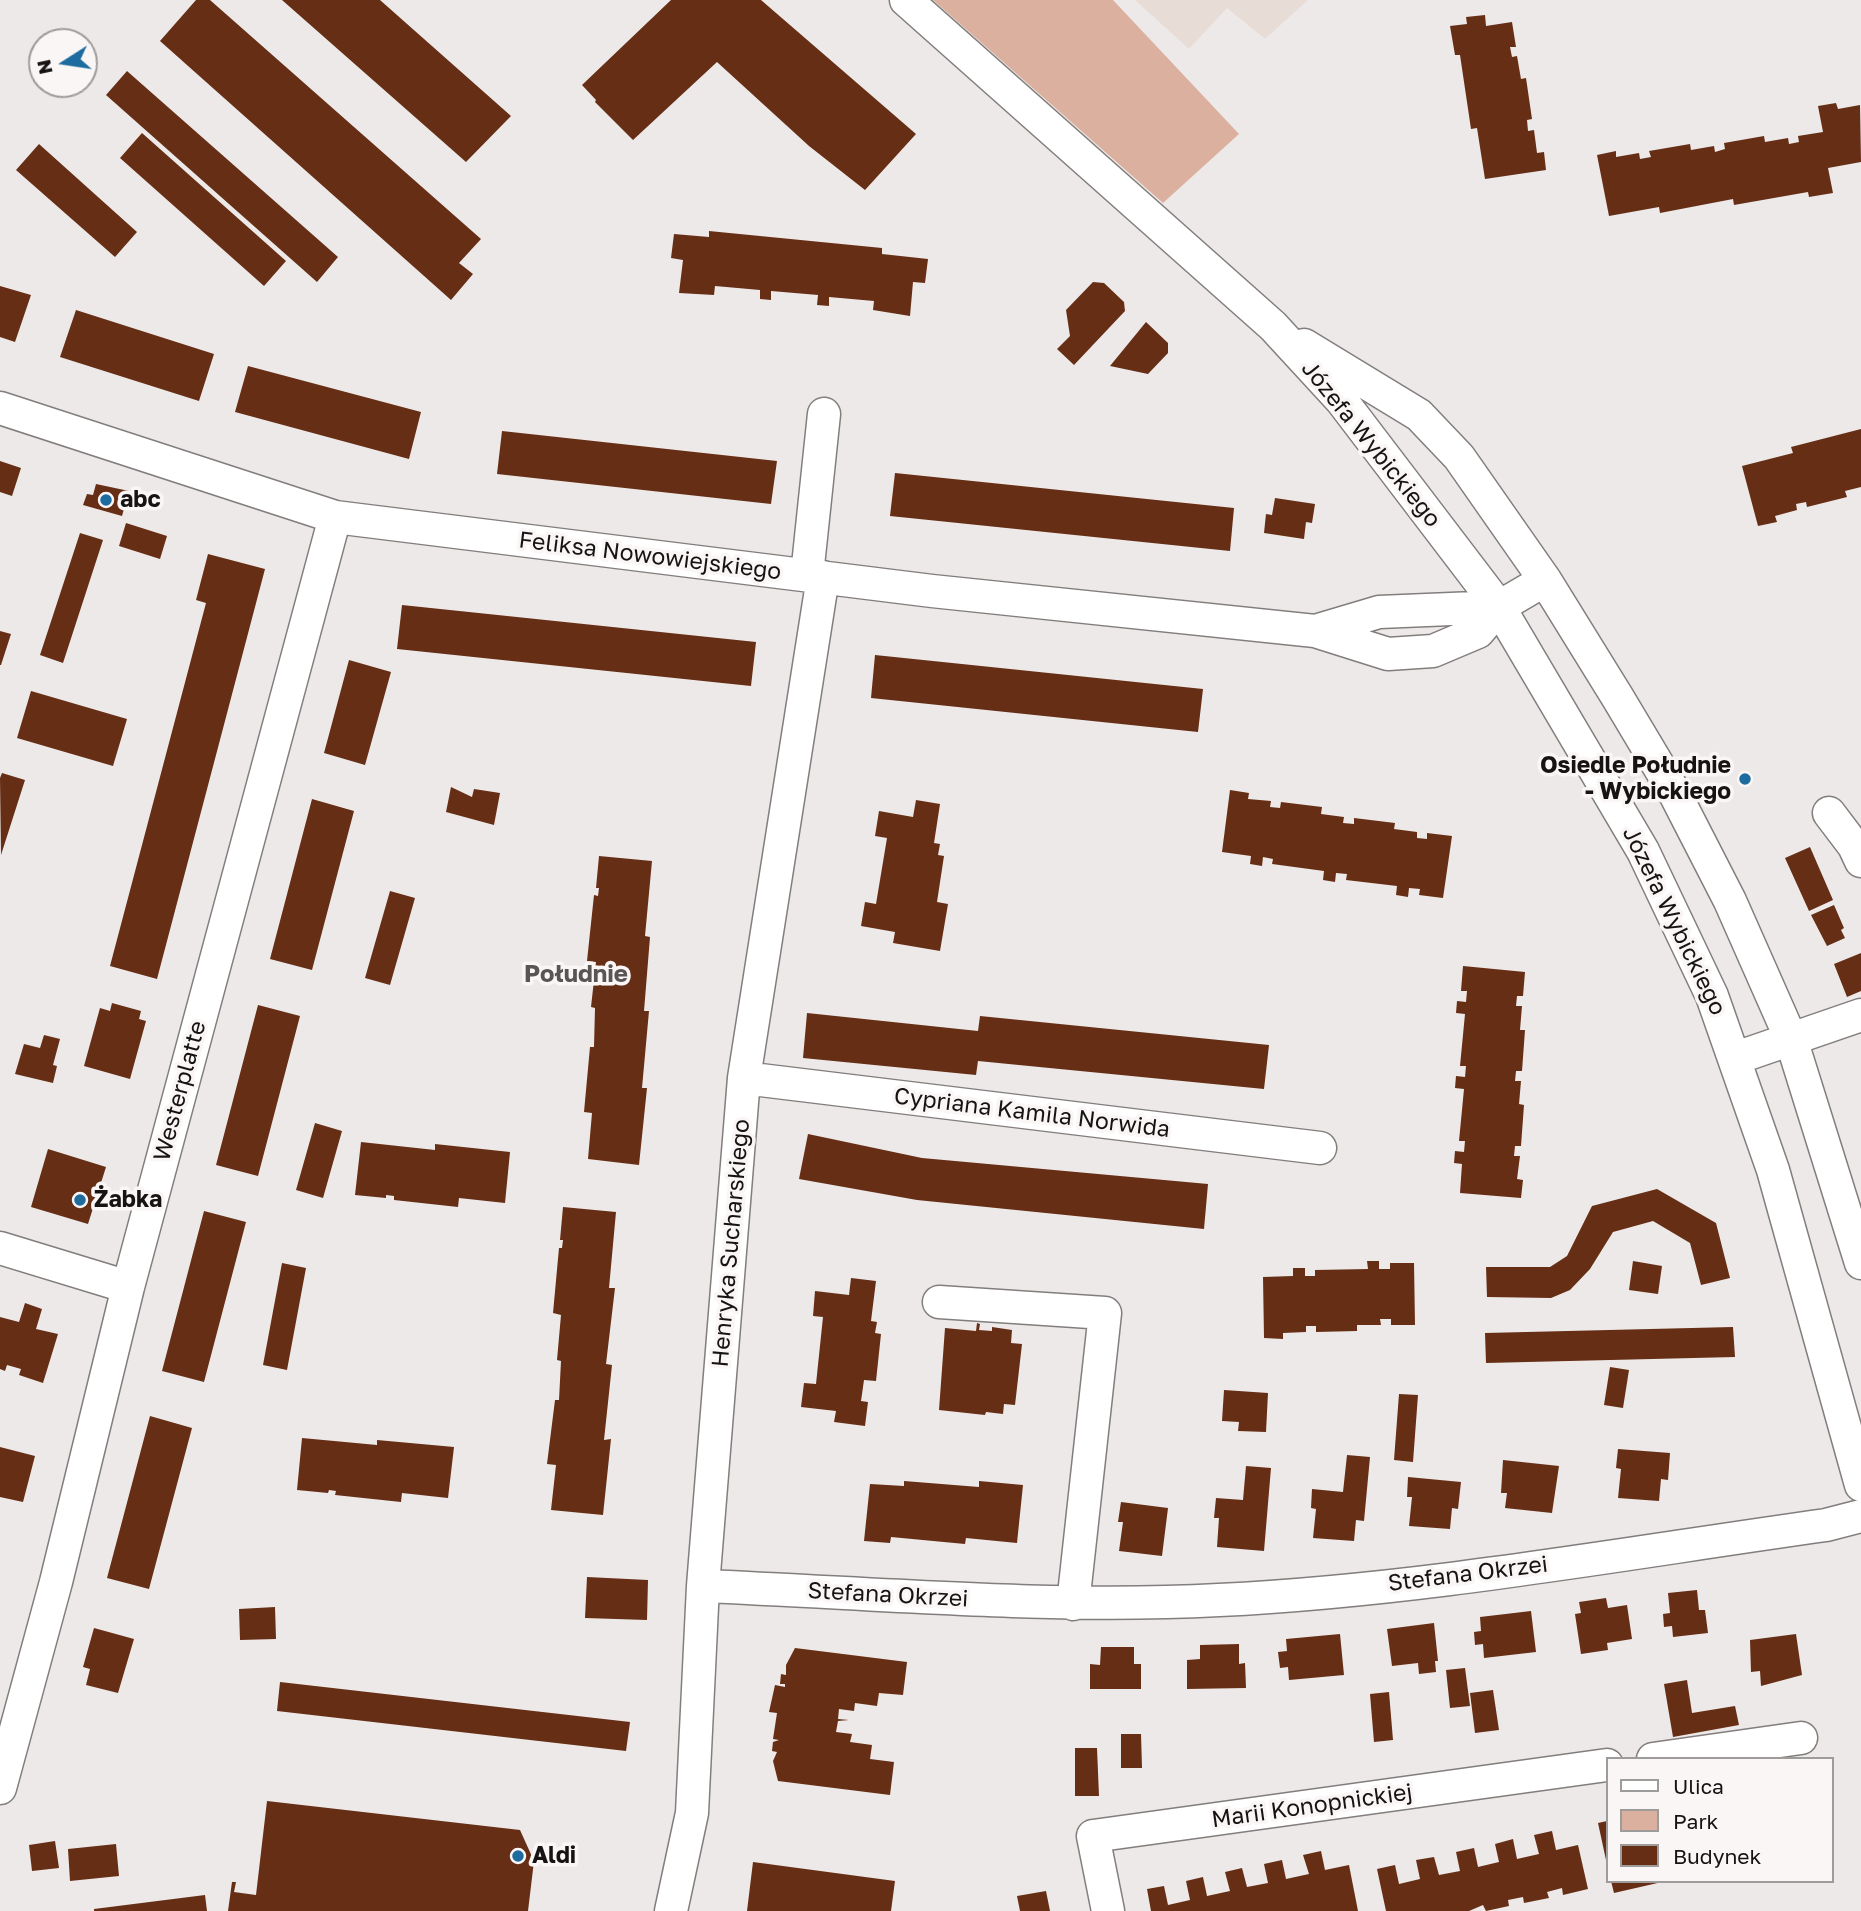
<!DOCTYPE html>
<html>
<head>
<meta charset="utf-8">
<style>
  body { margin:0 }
  #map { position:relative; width:1861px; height:1911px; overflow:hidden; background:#ede9e8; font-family:"Golos Text",sans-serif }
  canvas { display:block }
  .legend { position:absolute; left:1606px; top:1757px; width:228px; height:126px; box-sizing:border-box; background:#faf6f5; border:2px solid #9e9b9b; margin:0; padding:9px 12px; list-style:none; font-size:21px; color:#151313 }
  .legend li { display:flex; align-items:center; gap:14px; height:35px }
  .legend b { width:35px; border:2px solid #9e9b9b }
  .north { position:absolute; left:28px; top:28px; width:70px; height:70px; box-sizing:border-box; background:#faf6f5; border:2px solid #9e9b9b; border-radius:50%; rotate:258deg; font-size:19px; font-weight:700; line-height:28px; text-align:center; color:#151313 }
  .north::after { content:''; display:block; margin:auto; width:24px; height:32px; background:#1e6c9f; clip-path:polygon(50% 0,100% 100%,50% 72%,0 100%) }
</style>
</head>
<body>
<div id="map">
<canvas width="1861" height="1911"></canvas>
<ul class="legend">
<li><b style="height:9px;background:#fff"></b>Ulica</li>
<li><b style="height:19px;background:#dbb09f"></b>Park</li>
<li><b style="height:19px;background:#662e15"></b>Budynek</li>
</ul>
<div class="north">N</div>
</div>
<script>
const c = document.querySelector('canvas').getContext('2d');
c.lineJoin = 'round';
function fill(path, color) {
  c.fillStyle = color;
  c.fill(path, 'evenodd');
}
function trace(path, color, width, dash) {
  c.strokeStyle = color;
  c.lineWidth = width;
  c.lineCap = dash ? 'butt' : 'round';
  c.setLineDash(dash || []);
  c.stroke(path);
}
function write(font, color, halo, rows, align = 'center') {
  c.font = font + ' "Golos Text",sans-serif';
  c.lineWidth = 7;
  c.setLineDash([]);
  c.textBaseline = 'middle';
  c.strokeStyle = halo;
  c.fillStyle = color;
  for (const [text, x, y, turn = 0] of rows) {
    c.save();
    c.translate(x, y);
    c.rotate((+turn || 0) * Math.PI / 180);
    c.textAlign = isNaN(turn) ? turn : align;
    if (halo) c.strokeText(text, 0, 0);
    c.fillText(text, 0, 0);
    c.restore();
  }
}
const built = new Path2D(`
  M1135 0H1308L1265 39 1227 8 1189 49Z`);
const green = new Path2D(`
  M933 0H1113L1239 134 1163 203Z`);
const building = new Path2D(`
  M196 0H210L481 239 459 263 473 274 451 300 160 41Z
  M282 0H380L511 116 466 162Z
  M671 0H761L916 134 865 190 809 146 717 62 633 140 595 102 596 100 582 85Z
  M1485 15 1486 26 1512 22 1516 47H1510L1512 57 1517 56 1521 79 1526 78 1532 119 1527 120 1528 131 1534 130 1537 153 1544 152 1546 170 1485 179 1477 128 1471 129 1460 55H1455L1450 26 1467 24 1466 17Z
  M127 71 338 257 317 282 106 95Z
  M1836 103 1838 109 1860 105 1861 162 1828 168 1833 193 1809 197 1808 192 1734 205 1733 199 1660 213 1659 207 1609 216 1597 155 1616 151V157L1639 153 1640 159 1651 157 1649 151 1690 144 1691 150 1714 146 1715 152 1725 149 1724 143 1764 136 1765 142 1788 138 1789 144 1799 142 1798 136 1823 132 1818 106Z
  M142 133 286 261 264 286 120 158Z
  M39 144 137 232 115 257 16 170Z
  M709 231 882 248V254L928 259 925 283 913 282 910 316 873 310 874 301 829 297V306L817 305 818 295 771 291V300L760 299V290L715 286 714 295 679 293 683 260 671 258 674 234 709 237Z
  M1093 282 1104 283 1124 302 1125 311 1074 365 1057 349 1070 336 1066 310Z
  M0 286 31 295 15 342 0 337Z
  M76 310 214 354 199 401 60 357Z
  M1146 322 1168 343V353L1148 374 1110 366Z
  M248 366 421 412 409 459 235 412Z
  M1861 429V487L1845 491 1847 497 1807 507 1806 502 1796 504 1797 510 1775 516 1777 522 1758 526 1742 466 1793 453 1791 447Z
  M502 431 777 461 771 504 497 474Z
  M0 461 21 468 12 496 0 492Z
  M895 473 1234 508 1230 551 890 516Z
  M96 484 129 491 122 516 83 505 87 494 93 495Z
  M1275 498 1315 504 1312 523 1306 522 1304 539 1264 533 1266 514 1272 515Z
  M126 523 167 536 160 559 119 546Z
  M80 533 103 540 63 663 40 655Z
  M208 554 265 569 157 979 110 966 206 603 196 600Z
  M402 605 756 642 751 686 397 649Z
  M0 631 11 634 1 665H0Z
  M875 655 1203 689 1198 732 871 698Z
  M349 660 391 672 365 765 324 753Z
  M31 691 127 719 113 766 17 738Z
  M2 773 25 780 1 855 0 778Z
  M451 787 472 797 474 789 500 793 494 825 446 812Z
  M1230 790 1249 793 1248 799 1271 801 1270 807 1280 808 1281 802 1322 807 1321 814 1344 817 1343 823 1354 824V818L1395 823 1394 829 1417 832V838L1427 839V833L1452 836 1443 898 1419 895 1420 889 1409 888 1408 897 1396 895 1397 886 1346 880 1347 874 1336 873 1335 882 1323 880 1324 871 1272 864 1273 859 1263 857 1262 866 1250 864 1251 856 1222 852Z
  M312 799 354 811 312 970 270 959Z
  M916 800 940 804 934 843 940 844 938 855 944 856 937 902 948 904 940 951 893 943 895 932 861 926 865 902 876 904 887 838 875 836 879 811 913 817Z
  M1810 847 1833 900 1809 911 1785 858Z
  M599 856 652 861 645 936 650 937 644 1011H649L642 1088H647L639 1165 588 1159 592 1113 584 1112 590 1047H594L595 1008 591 1007 596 962 587 961 594 895 598 896 599 888H596Z
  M390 891 415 898 390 985 365 978Z
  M1834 905 1844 928 1841 930 1845 938 1827 946 1811 915Z
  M1861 953V991L1847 997 1834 964Z
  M1463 966 1525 972 1523 996H1517L1516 1006H1522L1520 1030H1525L1522 1071H1516L1515 1081H1521L1519 1104 1524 1105 1521 1146H1515L1514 1156H1520L1517 1179 1523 1180 1521 1198 1460 1193 1462 1164 1454 1163 1455 1151 1464 1152 1465 1141H1459L1464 1089 1455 1088 1456 1076 1465 1077 1466 1066H1460L1465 1014 1456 1013 1457 1001 1466 1002 1467 991H1461Z
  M112 1003 141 1011 139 1019 146 1021 130 1079 84 1066 100 1008 110 1011Z
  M258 1005 300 1016 258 1176 216 1165Z
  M807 1013 978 1031 980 1016 1269 1045 1264 1089 978 1061 976 1075 803 1058Z
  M44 1035 60 1039 53 1065 57 1066 53 1083 15 1074 24 1044 40 1048Z
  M315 1123 342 1131 323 1198 296 1190Z
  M808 1134 922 1158 1208 1184 1204 1229 917 1200 799 1179Z
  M361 1142 435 1150V1144L510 1152 505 1203 459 1198 458 1207 394 1200V1196L386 1195V1198L355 1195Z
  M48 1149 106 1167 88 1224 31 1207Z
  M1657 1189 1716 1223 1730 1278 1701 1285 1690 1243 1653 1221 1613 1232 1590 1269 1570 1290 1551 1298 1487 1297 1486 1267H1550L1567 1256 1592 1206Z
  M563 1207 616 1212 609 1288H615L606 1364 612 1365 604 1440 611 1439 603 1515 551 1510 556 1465 547 1464 555 1400H559L561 1361 557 1360 561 1315 553 1313 559 1248H562L563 1240H560Z
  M204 1211 246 1222 204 1382 162 1371Z
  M1367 1261H1379V1269H1390V1263H1414L1415 1325H1391V1319H1380L1381 1325H1357V1331L1316 1332V1326H1306V1332L1283 1333V1339L1264 1338 1263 1277 1293 1276V1268H1305V1276H1315V1270L1368 1269Z
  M1633 1261 1662 1266 1658 1294 1629 1290Z
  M282 1263 306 1268 287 1370 263 1365Z
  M851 1278 876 1281 871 1321 877 1322 875 1333 881 1334 876 1381 864 1380 861 1401 868 1402 865 1426 834 1422 836 1411 801 1407 804 1383 816 1384 823 1317 813 1316 815 1291 849 1295Z
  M25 1303 42 1309 36 1329 58 1334 43 1383 19 1375 21 1369 7 1365 5 1371 0 1369V1317L19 1322Z
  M977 1323 980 1324 979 1330 992 1331V1327L1012 1330 1011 1343 1022 1344 1015 1405 1004 1404 1003 1414 986 1412 985 1415 939 1410 945 1328 976 1331Z
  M1733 1327 1735 1357 1486 1363 1485 1333Z
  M1610 1367 1629 1370 1623 1408 1604 1405Z
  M1224 1390 1268 1393 1266 1432 1238 1431 1239 1422 1222 1421Z
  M1399 1394 1418 1395 1413 1462 1394 1460Z
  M150 1416 192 1428 149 1589 107 1578Z
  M302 1438 377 1445V1440L454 1447 448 1498 402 1493 401 1502 335 1495 336 1491 329 1490 328 1493 297 1490Z
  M0 1447 35 1456 23 1502 0 1497Z
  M1618 1449 1670 1453 1668 1480 1661 1479 1659 1501 1618 1498 1621 1469 1616 1468Z
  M1347 1455 1370 1457 1364 1521 1356 1520 1354 1541 1313 1538 1316 1509 1311 1508 1312 1489 1343 1492Z
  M1503 1460 1559 1466 1552 1513 1505 1508 1507 1493H1501Z
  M1246 1466 1271 1468 1264 1551 1217 1547 1219 1518H1214L1216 1498 1243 1500Z
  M1408 1477 1461 1482 1458 1509 1452 1508 1450 1529 1409 1526 1412 1497H1407Z
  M904 1481 979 1487V1481L1023 1485 1017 1543 966 1538 965 1544 891 1537 890 1543 864 1541 870 1484 904 1486Z
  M1121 1502 1168 1508 1162 1556 1119 1551 1123 1522H1118Z
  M587 1577 648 1580 647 1620 585 1618Z
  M1697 1590 1699 1610H1705L1708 1633 1673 1637 1672 1626 1664 1627 1663 1614 1670 1613 1668 1593Z
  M1606 1598 1608 1608 1627 1605 1632 1639 1607 1643 1608 1650 1581 1654 1575 1614 1581 1613 1579 1602Z
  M275 1607 276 1639 240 1640 239 1609Z
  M1531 1611 1536 1652 1484 1658 1483 1644 1475 1645 1474 1632 1481 1631 1480 1617Z
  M1434 1623 1438 1661H1435L1436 1672 1419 1674 1418 1663 1392 1666 1387 1629Z
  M94 1628 134 1639 118 1693 86 1685 90 1669 83 1667Z
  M1340 1634 1344 1675 1289 1680 1288 1667 1280 1668 1278 1652 1287 1651 1286 1639Z
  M1796 1634 1802 1675 1761 1686 1760 1671 1751 1672 1750 1640Z
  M1239 1644V1664L1245 1663 1246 1688 1187 1689V1660L1200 1659V1645Z
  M1101 1647H1134V1664H1141V1689H1090V1664L1100 1665Z
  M795 1648 907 1662 903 1695 879 1693 877 1706 855 1703 854 1711 839 1709 838 1719 849 1720 838 1721 836 1732 852 1734 850 1742 872 1745 870 1759 894 1762 890 1795 778 1781 773 1761 777 1752 772 1751 773 1742 779 1740 773 1739 777 1713 769 1712 775 1685 785 1687V1684H780L781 1674 786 1675V1665Z
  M1465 1668 1470 1706 1450 1708 1446 1670Z
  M1687 1680 1692 1713 1735 1706 1739 1725 1673 1737 1664 1684Z
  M280 1682 630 1722 626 1751 277 1711Z
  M1493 1690 1499 1730 1475 1733 1470 1693Z
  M1389 1692 1393 1740 1374 1742 1370 1694Z
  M1121 1734H1141L1142 1768H1121Z
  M1075 1748H1097L1099 1796H1075Z
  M267 1801 520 1830 534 1861 528 1911H228L232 1882H236L234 1892 256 1895Z
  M1607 1821V1860H1606L1598 1823Z
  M1552 1831 1556 1850 1578 1845 1588 1889 1563 1895 1562 1888 1547 1892 1549 1898 1524 1903 1523 1897 1508 1900 1509 1906 1486 1911 1483 1905 1469 1911H1386L1377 1869 1395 1865 1399 1884 1420 1879 1416 1860 1434 1857 1439 1875 1460 1871 1456 1852 1474 1848 1478 1867 1499 1862 1495 1844 1513 1839 1517 1859 1539 1854 1534 1835Z
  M55 1841 59 1868 32 1871 29 1845Z
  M116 1844 119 1876 70 1881 68 1849Z
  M1321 1851 1325 1870 1349 1865 1358 1911H1151L1147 1889 1164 1886 1168 1905 1190 1900 1186 1881 1203 1877 1207 1896 1230 1891 1225 1872 1242 1868 1247 1887 1268 1883 1264 1864 1282 1860 1286 1879 1309 1874 1303 1855Z
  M753 1862 895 1881 891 1911H747Z
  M1611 1881H1662V1882L1614 1893Z
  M1046 1891 1050 1911H1020L1017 1896Z
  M205 1895 207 1911H94V1909Z`);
const minor = new Path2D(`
  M906 0 1273 326 1342 401 1499 607 1643 851 1712 996 1773 1170 1861 1485
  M1304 345 1419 415 1459 457 1545 580 1618 698 1673 790 1730 901 1791 1039 1861 1263
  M0 408 335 517 932 591 1315 631 1388 654 1433 651 1478 632 1499 607 1545 580
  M807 575 824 414
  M1315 631 1379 612 1499 607
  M1829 813 1854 846 1861 861
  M1736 1058 1861 1015
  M744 1078 1320 1148
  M0 1248 128 1287
  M939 1302 1105 1313 1073 1604
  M703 1586C875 1593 1047 1609 1219 1600 1422 1590 1625 1553 1826 1525L1861 1516
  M1653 1759 1801 1738
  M0 1788 56 1582 128 1287 335 517
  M671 1911 692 1813 703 1586 744 1078 823 577
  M1108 1911 1093 1836 1607 1765`);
const markers = [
  [106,500,7,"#1e6c9f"],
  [1745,779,7,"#1e6c9f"],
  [80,1200,7,"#1e6c9f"],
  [518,1856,7,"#1e6c9f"]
];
const streetNames = [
  ["Józefa Wybickiego",1371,444,51],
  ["Feliksa Nowowiejskiego",650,556,7],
  ["Józefa Wybickiego",1674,921,64],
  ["Westerplatte",180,1091,-75],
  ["Cypriana Kamila Norwida",1032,1113,7],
  ["Henryka Sucharskiego",731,1243,-85],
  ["Stefana Okrzei",1468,1574,-7],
  ["Stefana Okrzei",888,1595,3],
  ["Marii Konopnickiej",1312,1806,-8]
];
const poiNames = [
  ["abc",120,500],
  ["Osiedle Południe",1731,766,"right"],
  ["- Wybickiego",1731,792,"right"],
  ["Żabka",94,1200],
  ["Aldi",532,1856]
];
const neighbourhoodNames = [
  ["Południe",576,974]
];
fill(built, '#e8dcd7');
fill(green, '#dbb09f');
fill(building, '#662e15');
trace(minor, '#827e7d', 35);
trace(minor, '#fff', 32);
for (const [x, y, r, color] of markers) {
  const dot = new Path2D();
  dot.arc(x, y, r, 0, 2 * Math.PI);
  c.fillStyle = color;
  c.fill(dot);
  trace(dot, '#faf6f5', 2.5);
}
write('23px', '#151313', '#faf6f5', streetNames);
write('bold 23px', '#151313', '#faf6f5', poiNames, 'left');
write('bold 24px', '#585554', '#faf6f5', neighbourhoodNames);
</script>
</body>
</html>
